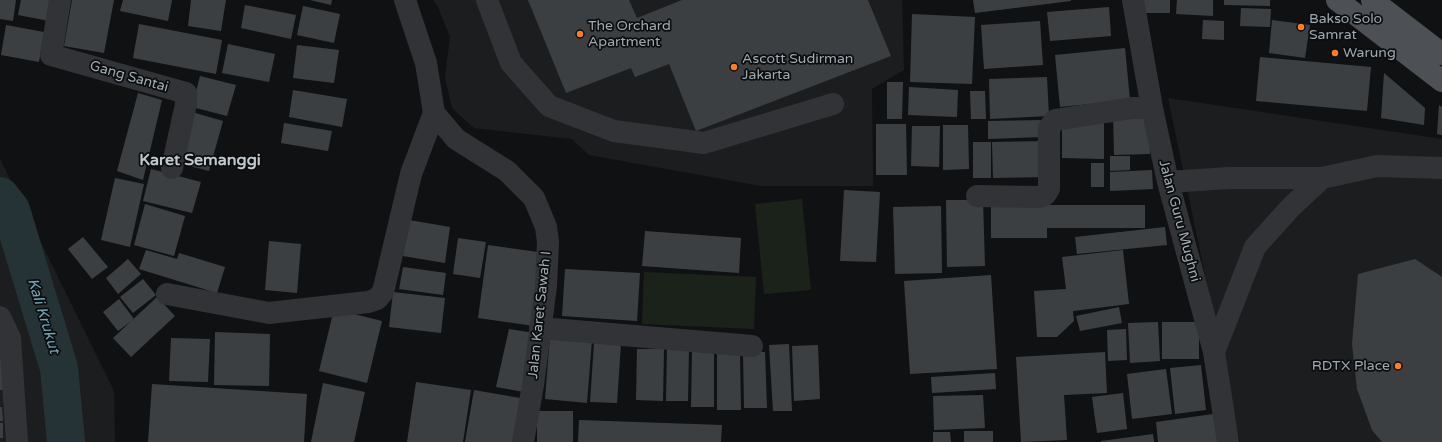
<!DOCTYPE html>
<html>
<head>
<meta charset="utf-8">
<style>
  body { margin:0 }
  canvas { display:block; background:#101112 }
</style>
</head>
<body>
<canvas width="1442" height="442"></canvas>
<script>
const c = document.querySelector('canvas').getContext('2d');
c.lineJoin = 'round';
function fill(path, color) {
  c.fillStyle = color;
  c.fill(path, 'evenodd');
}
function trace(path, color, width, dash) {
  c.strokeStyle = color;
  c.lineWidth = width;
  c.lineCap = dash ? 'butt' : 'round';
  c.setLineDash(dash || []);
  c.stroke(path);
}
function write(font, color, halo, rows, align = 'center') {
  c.font = font + ' "Varela Round",sans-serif';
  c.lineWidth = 3.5;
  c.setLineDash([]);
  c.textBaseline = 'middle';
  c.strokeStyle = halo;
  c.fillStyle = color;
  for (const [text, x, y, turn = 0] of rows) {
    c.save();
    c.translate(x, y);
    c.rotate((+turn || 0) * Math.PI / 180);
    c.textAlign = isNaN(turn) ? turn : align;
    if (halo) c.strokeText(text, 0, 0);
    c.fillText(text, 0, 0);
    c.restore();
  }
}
const built = new Path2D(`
  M433 0H902L904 70 872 89 873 186H761L589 155 572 139 474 128 452 108 445 77 450 37 438 7Z
  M1168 98 1442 139V442H1240Z
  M0 159 114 391 115 442H0Z`);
const green = new Path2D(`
  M802 199 811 290 764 294 755 204Z
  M644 272 756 277 754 329 642 324Z`);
const river = new Path2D(`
  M0 196 11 210 59 368 66 442`);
const building = new Path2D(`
  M0 0H16L13 21 0 19Z
  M21 0H57L54 22 18 15Z
  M72 0H114L104 53 64 46Z
  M123 0H172L168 21 120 11Z
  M191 0H226L221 31 188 26Z
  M310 0H332L331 5Z
  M528 0H629L637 18 682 0H868L891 56 696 131 669 64 635 77 631 68 566 93Z
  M973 0H1071V1L975 13Z
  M1144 0H1170V13H1144Z
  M1177 0H1213V16L1176 14Z
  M1224 0H1270V6L1224 5Z
  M245 5 296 15 291 39 241 28Z
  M303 6 340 14 334 43 297 35Z
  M1109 7 1111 36 1050 41 1047 12Z
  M1241 8 1271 9 1270 27 1240 26Z
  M912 14 975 17 972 84 910 82Z
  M1203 20 1224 21V40L1202 39Z
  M1272 20 1310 25 1305 58 1269 53Z
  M1040 21 1043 65 984 69 981 25Z
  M139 24 222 40 216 74 133 58Z
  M6 25 44 32 39 62 1 55Z
  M228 44 275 54 269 82 222 73Z
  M297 45 339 50 334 83 293 78Z
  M1125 48 1130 100 1060 107 1055 55Z
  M1260 57 1371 67 1367 111 1256 101Z
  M1384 73 1425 108 1424 125 1381 118Z
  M200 76 236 85 227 116 192 107Z
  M1047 77 1049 116 990 119 989 79Z
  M887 82H903L902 119H887Z
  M909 87 958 90 957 117 908 115Z
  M293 90 347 99 342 127 289 117Z
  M970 91H985L986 119H971Z
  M138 93 162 100 143 180 117 171Z
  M1439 105 1442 107V135L1437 134Z
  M1149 111 1150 154 1114 155 1113 112Z
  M192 112 223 121 209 171 178 163Z
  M1043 120V137L988 139V121Z
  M1062 122H1104V159L1062 158Z
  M284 123 332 131 328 151 281 143Z
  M876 124H906L907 175H876Z
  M943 125H968L969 169 943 170Z
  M912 126H940L939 167 911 166Z
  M1047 141V177L993 178 992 142Z
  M973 142H991V178H973Z
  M1110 156H1130V170L1110 171Z
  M1091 163H1104V187H1091Z
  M151 169 201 182 192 213 143 201Z
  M1152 170 1153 189 1110 191V172Z
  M115 178 144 184 130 247 101 240Z
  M844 190 880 192 876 262 840 261Z
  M991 199 1048 205H1145V228H1047V238H991Z
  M946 200H983L985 266 947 267Z
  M145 204 185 216 174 256 134 245Z
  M941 206 942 273 895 274 893 207Z
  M409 220 450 227 445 263 403 256Z
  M1165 227 1167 245 1077 254 1075 237Z
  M645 231 741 238 739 273 642 266Z
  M83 237 108 267 92 279 68 249Z
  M458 238 486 242 480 278 453 274Z
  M269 241 301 244 297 293 265 290Z
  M488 245 545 253 534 326 478 318Z
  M146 250 177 259 179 253 225 267 217 293 139 269Z
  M1123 250 1129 304 1073 311 1074 321 1057 337H1037L1034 291 1066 289 1062 257Z
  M128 259 141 274 118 294 106 278Z
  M1415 259 1442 277V442H1382L1372 430 1357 389 1352 344 1358 274Z
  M403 267 446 273 443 295 399 289Z
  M565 269 640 273 637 321 562 316Z
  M991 275 997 369 910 374 904 281Z
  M143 279 156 295 133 313 120 297Z
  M393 292 445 298 441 333 389 327Z
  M157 297 175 316 131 357 113 338Z
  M119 299 134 319 118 331 103 312Z
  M1119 307 1122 323 1080 331 1076 316Z
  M334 309 382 321 367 383 319 371Z
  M1158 322 1160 361 1130 363 1128 323Z
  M1162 322H1199V359H1162Z
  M509 329 534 333 524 392 496 387Z
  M1126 329 1127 360 1108 361 1107 330Z
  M215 332 270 334 269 386 214 385Z
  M550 336 592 340 587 403 545 399Z
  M171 338 210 339 208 382 169 381Z
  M594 343 621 344 617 403 590 402Z
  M789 344 792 411H773L769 345Z
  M818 345 820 399 794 401 792 346Z
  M667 347 689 348 688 401H666Z
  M0 348 4 390H0Z
  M637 349H664L663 401 636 400Z
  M692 351H714V407H691Z
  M717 352H740L741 410H717Z
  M743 352H765L767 408H744Z
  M1105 352 1107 393 1064 395 1067 440 1021 442 1016 357Z
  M1201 365 1206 410 1175 414 1170 368Z
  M1166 369 1172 414 1132 419 1127 374Z
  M995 373 996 389 932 393 931 377Z
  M416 382 471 390 463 442H407Z
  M323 383 365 392 354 442H311Z
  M152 384 307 394 304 442H148Z
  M474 390 526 399 518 442H465Z
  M1123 393 1127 429 1097 433 1092 397Z
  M983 395 985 428 934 430 933 396Z
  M0 407H2L3 421H0Z
  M537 411H573V442H537Z
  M1213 414 1218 442H1158L1156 422Z
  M579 420 722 425 721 442H578Z
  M0 423H3V438H0Z
  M964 431H993V442H964Z
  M933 432H950L951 442H933Z
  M1153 434 1154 442H1101V441Z`);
const minor = new Path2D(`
  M60 0 51 55 186 93V104L172 168
  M405 0 426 63 434 113 456 139 507 171 534 198 546 227 548 242 546 286 533 385 523 442
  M487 0 511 63 549 106 614 131 704 143 833 104
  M1133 0 1152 108 1168 182 1214 352 1228 442
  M1168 182 1229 178H1322L1377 166 1442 168
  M977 196 1039 197 1045 195 1049 189V128L1055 120 1132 108H1152
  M167 294 269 313 368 302 377 299 383 292 411 174 434 113
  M0 317 10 338 17 442
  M540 328 752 346
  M1214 352 1255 247 1291 207 1322 178`);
const major = new Path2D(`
  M1337 0 1442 81
  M1372 0 1442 54`);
const markers = [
  [1301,27,4,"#ff7d1b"],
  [580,34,4,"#ff7d1b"],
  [1335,53,4,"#ff7d1b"],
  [734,67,4,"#ff7d1b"],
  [1398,366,4,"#ff7d1b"]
];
const poiNames = [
  ["Bakso Solo",1309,19],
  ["Samrat",1309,35],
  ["The Orchard",588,26],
  ["Apartment",588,42],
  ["Warung",1343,53],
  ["Ascott Sudirman",742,59],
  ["Jakarta",742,75],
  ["RDTX Place",1390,366,"right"]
];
const streetNames = [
  ["Gang Santai",129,77,16],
  ["Jalan Guru Mughni",1179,221,75],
  ["Jalan Karet Sawah I",540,315,-84]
];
const waterNames = [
  ["Kali Krukut",43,316,73]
];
const quarterNames = [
  ["Karet Semanggi",200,161]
];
fill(built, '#1c1d1f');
fill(green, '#1b221a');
trace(river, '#263336', 38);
fill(building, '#3c3f42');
trace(minor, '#313337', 22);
trace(major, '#4d5156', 22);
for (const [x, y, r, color] of markers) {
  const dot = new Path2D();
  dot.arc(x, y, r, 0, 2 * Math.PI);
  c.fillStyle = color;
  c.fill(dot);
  trace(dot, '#0b0c0d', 1.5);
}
write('14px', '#a0abb4', '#0b0c0d', poiNames, 'left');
write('14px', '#a0abb4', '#0b0c0d', streetNames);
write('italic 15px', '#73a4b3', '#0b0c0d', waterNames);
write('bold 16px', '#c1c9d0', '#0b0c0d', quarterNames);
</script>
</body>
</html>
